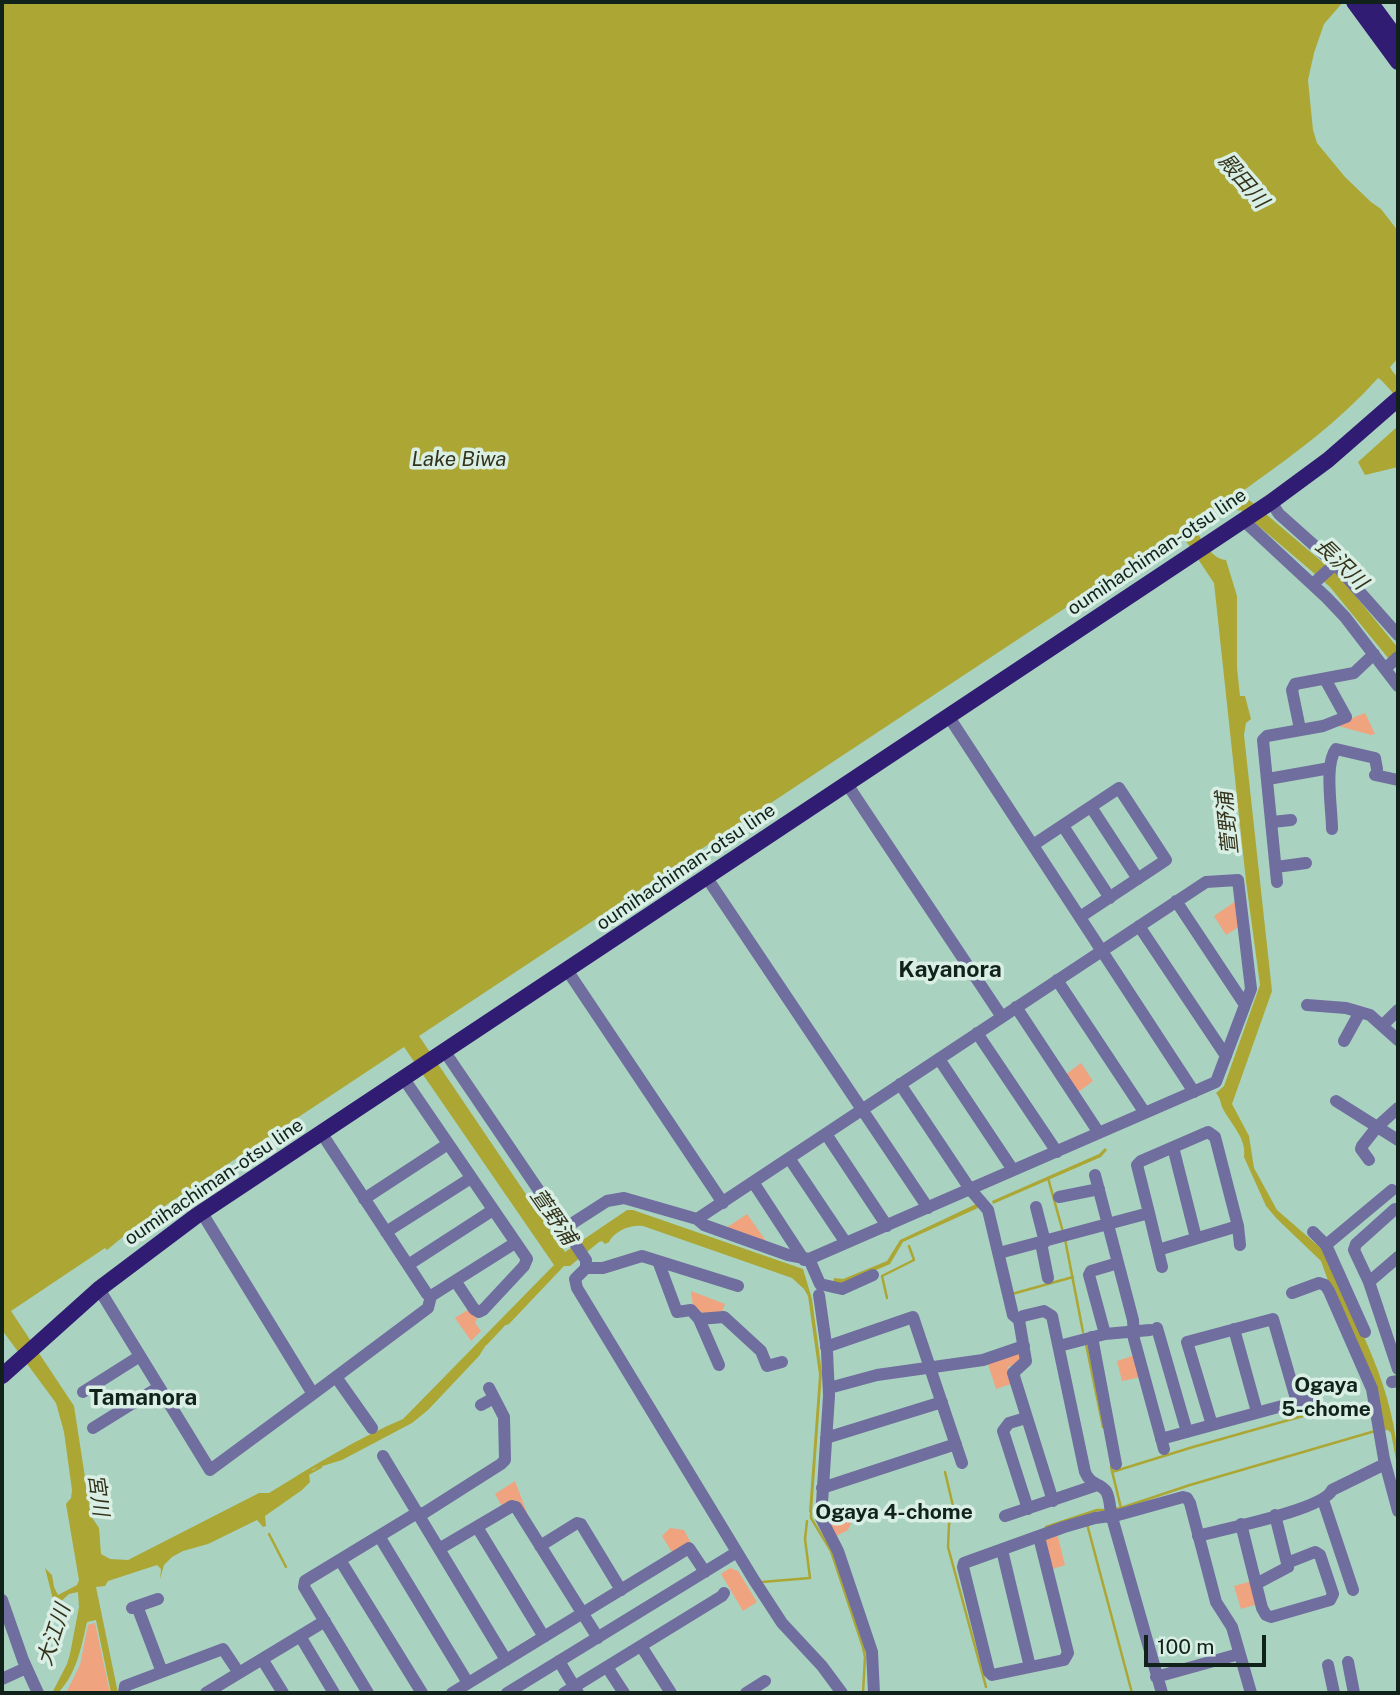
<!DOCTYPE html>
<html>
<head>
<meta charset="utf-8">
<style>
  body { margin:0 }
  #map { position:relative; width:1400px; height:1695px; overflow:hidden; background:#a9d3c0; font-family:"Public Sans",sans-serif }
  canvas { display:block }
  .frame { position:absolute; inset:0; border:4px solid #11221b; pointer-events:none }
  .scale { position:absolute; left:1144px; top:1635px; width:122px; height:32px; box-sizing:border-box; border:4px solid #11221b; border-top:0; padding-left:9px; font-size:21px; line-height:24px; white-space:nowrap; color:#11221b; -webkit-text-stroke:5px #d9eee4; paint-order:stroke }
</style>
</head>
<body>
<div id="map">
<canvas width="1400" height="1695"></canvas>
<div class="frame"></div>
<div class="scale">100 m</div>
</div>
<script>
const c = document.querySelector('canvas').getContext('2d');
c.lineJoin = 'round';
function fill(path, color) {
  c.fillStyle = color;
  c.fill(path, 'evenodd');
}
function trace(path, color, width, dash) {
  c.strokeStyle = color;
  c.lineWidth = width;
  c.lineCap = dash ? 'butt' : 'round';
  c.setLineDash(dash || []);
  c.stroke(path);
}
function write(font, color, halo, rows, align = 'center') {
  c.font = font + ' "Public Sans","Noto Sans JP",sans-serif';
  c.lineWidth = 7;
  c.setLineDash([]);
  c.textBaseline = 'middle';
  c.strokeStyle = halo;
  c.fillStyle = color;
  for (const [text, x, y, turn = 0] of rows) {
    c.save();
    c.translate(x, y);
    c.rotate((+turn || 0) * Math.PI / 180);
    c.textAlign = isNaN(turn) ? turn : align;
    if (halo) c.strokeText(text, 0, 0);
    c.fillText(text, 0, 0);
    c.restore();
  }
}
const green = new Path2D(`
  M1365 713 1375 734 1371 735 1335 725Z
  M1236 901 1240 926 1226 935 1214 916Z
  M1081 1063 1093 1081 1077 1093 1065 1075Z
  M747 1214 766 1241 726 1228Z
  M691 1291 725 1304 721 1314 706 1315 693 1306Z
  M469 1309 477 1319 475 1323 481 1331 471 1341 455 1318Z
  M1021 1350 1022 1354 1018 1363 1008 1367 1011 1384 996 1389 987 1361Z
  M1135 1355 1141 1377 1122 1381 1117 1361Z
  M515 1481 527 1513 526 1514 516 1500 503 1508 495 1494Z
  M850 1505 854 1516 848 1530 836 1536 825 1515Z
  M670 1528 684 1530 691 1543 673 1554 662 1536Z
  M1057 1533 1065 1565 1050 1570 1044 1544 1047 1537Z
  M730 1568 738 1571 757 1602 743 1611 721 1574Z
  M1252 1581 1258 1604 1241 1609 1234 1586Z
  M95 1623 110 1693H66L80 1665 88 1625Z`);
const water = new Path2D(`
  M2 2H1343L1324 24 1314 53 1308 80 1313 130 1317 143 1345 177 1371 202 1381 209 1398 231V358L1390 367 1395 376 1386 383 1378 378C1338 423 1289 458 1240 493L1252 503 1239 511 1228 501 1192 525C1202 538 1209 558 1226 560L1237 596V668L1240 696H1245L1251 719 1246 723 1244 735 1272 991 1232 1104 1249 1136 1254 1168 1277 1210 1323 1250C1355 1320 1398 1391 1398 1470L1391 1433 1388 1430 1382 1431 1321 1261 1277 1219 1266 1206 1244 1157C1247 1139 1231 1124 1223 1109 1220 1103 1221 1099 1216 1093L1224 1086 1260 985 1246 881 1214 583 1180 532 419 1036 565 1252 627 1210H633L803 1269 812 1299 822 1373 812 1512H809L819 1375 808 1296 804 1289 792 1278 643 1226C631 1224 614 1231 609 1242L605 1244 602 1241 599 1242 570 1266H564L509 1324 501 1327 491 1337 479 1356 428 1410 412 1423 342 1460 313 1469 309 1474 310 1482 302 1490 265 1516 266 1526 263 1527 257 1520 208 1544 183 1551 172 1557 164 1565 160 1579 161 1569 157 1565 108 1581 105 1586 96 1587 118 1693H111L96 1620 87 1622C81 1648 77 1673 58 1693H52L67 1664 70 1654 79 1607 78 1592 69 1594 58 1604 57 1608 60 1615H57L45 1568 52 1575 54 1587 58 1595 77 1585 79 1580 66 1504 71 1498 72 1490 64 1432 56 1403 2 1330ZM404 1047 554 1265 403 1419C356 1439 313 1466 269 1493H259L128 1560 110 1559 101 1554 99 1528 91 1516 74 1406 11 1311 105 1248 107 1250 130 1231 164 1210 166 1205Z
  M1398 426V467L1365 475 1358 462Z
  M1105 1148 1107 1150 1101 1157 993 1204 992 1201 1099 1154Z
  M976 1204 978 1208 903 1242 890 1264 842 1285 833 1282 834 1278 843 1279 887 1261 900 1240Z`);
const stream = new Path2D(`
  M1048 1178 1063 1232
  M1065 1239 1083 1332
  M1012 1294 1073 1277
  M887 1298 882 1276 914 1260 909 1246
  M486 1344 503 1326
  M1086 1344 1103 1427
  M1111 1467 1121 1508 1113 1509
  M945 1472 953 1506 949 1525 948 1547 986 1687
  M1112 1472 1193 1447 1310 1414
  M308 1474 321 1467
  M1121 1508 1190 1485 1375 1431
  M811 1512V1518L831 1551 863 1647 865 1657 863 1693
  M1087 1524 1132 1693
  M1046 1527 1097 1510H1107
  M269 1534 286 1567
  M762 1582 810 1578 805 1539 807 1521`);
const river = new Path2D(`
  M1378 366 1398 388
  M1247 507 1335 582 1398 659`);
const minor = new Path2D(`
  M1271 502 1279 514 1335 564 1398 635
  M1243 520 1327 598 1345 617 1398 686
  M1313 584 1335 564
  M1386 668 1398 657
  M949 717 1194 1092
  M1300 729 1292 690 1295 684 1354 673 1374 654
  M1375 775 1398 780
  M1268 779 1330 768
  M847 784 1002 1017
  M1091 807 1138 879
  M1272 822 1291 820
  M1063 826 1110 898
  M1332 829C1332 809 1324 764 1336 749L1375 758 1377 769
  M1033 845 1119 788 1166 860 1080 917
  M1276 867 1306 863
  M707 878 928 1208
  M1277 882 1263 740 1267 736 1323 726 1346 717 1325 679
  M1176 901 1245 1005
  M1139 926 1226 1056
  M567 970 723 1203
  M1057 980 1145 1113
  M1307 1005 1346 1008 1370 1015 1398 1040
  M1016 1007 1099 1133
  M1382 1026 1398 1010
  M977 1033 1057 1152
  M1344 1041 1360 1012
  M445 1052 586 1260V1268L575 1279 577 1288 754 1580 782 1623 822 1666 842 1693
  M939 1059 1013 1170
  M404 1079 527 1259 524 1266 483 1310 479 1312 474 1309 456 1282
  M900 1084 970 1189 988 1210 1013 1315 1019 1320
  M1336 1101 1398 1140
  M322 1134 427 1294 431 1296 515 1243
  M826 1134 887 1226
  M1173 1147 1196 1238
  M789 1158 846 1243
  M1369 1160 1361 1149 1362 1146 1377 1127 1398 1108
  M1095 1175 1133 1320 1134 1339 1164 1449
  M753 1182 804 1260
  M1059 1197 1099 1189
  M364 1199 448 1144
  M1036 1207 1045 1242
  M1395 1209 1356 1244 1354 1250 1369 1282 1398 1369
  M1149 1213 1162 1267
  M565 1228 607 1201 624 1198 697 1219 1206 882 1238 880 1251 989 1216 1082 809 1259 788 1255 704 1225 697 1219
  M386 1232 471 1178
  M1313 1232 1326 1245
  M1041 1243 1048 1278
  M1158 1250 1238 1226
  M999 1253 1149 1213 1137 1165 1141 1161 1208 1132 1215 1137 1238 1226 1240 1245
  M809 1259 820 1284 842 1289 873 1275
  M658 1261 677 1312 691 1310 699 1319 719 1365
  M408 1265 493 1210
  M586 1268H603L642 1256 738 1286
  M1369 1282 1398 1257
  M99 1289 210 1470 313 1394 202 1213
  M1292 1293 1319 1283 1325 1285 1329 1291 1372 1389 1384 1459 1398 1511
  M819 1295 827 1351 829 1396 821 1518 838 1551 872 1652 874 1693
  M699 1319 724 1317 761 1351 767 1366 782 1362
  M1157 1328 1187 1432
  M1234 1329 1257 1412
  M1365 1332 1326 1245 1392 1190
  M1105 1334 1089 1275 1091 1271 1118 1263
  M1092 1337 1116 1464
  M1059 1346 1105 1334 1150 1330
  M826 1347 913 1317 962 1463
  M336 1377 372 1428
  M1392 1382 1398 1381
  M829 1388 877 1375 983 1360 1024 1346
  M83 1392 140 1356
  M313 1394 428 1308 431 1296
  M481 1405 494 1398
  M1026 1418 1009 1423 1003 1431 1028 1509
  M1212 1425 1187 1342 1273 1319 1297 1402
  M93 1428 159 1387
  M826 1438 942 1402
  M1161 1439 1315 1397
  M383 1456 506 1660
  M822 1488 956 1444
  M1323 1500 1353 1590
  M1053 1501 1013 1373 1026 1361 1019 1320 1023 1316 1044 1311 1052 1316 1085 1472C1091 1486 1099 1482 1106 1491 1110 1498 1110 1507 1111 1514L1162 1693
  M1005 1516 1097 1485
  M1241 1524 1256 1584 1288 1567 1275 1515
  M477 1527 544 1637
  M379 1536 468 1683
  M1198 1536C1223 1529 1323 1510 1332 1490L1385 1464
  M1039 1537 1068 1653 1064 1660 992 1675 989 1672 963 1567 964 1563 1064 1527 1095 1518 1118 1515 1183 1497 1187 1498 1190 1503 1216 1602 1232 1627 1251 1693
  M540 1546 577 1523 581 1524 621 1590
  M439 1549 512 1506 516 1507 598 1638
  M1002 1550 1030 1667
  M340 1560 422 1693
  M1256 1584 1262 1608 1266 1615 1271 1617 1330 1600 1333 1594 1320 1555 1315 1552 1287 1563
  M2 1600 23 1660 38 1693
  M137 1606 162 1672
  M132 1608 158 1599
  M300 1636 334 1693
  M641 1646 671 1693
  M262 1659 283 1693
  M559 1661 578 1693
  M1348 1662 1354 1693
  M1328 1665 1334 1693
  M607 1667 624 1693
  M1156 1677 1239 1654
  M2 1679 26 1668
  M124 1693 125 1686 223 1649 239 1673
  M206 1693 325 1621
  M368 1693 304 1587 305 1581 417 1513H424L501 1464 505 1460 504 1417 489 1388
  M452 1693 689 1548 705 1572
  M507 1693 737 1552
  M564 1693 722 1596 724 1593
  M746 1693 765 1681`);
const major = new Path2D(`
  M1354 2 1398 62
  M1370 2 1398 40
  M2 1376 99 1289 196 1216 1271 502 1328 460 1398 399`);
const streetNames = [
  ["oumihachiman-otsu line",1157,552,-34],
  ["oumihachiman-otsu line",686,867,-34],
  ["oumihachiman-otsu line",214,1182,-34]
];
const waterNames = [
  ["殿田川",1243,181,49],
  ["Lake Biwa",459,460],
  ["長沢川",1341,564,44],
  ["萱野浦",1228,823,-96],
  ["萱野浦",553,1217,55],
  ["宮川",98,1495,82],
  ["大江川",54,1635,-72]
];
const neighbourhoodNames = [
  ["Ogaya",1326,1386],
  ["5-chome",1326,1410],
  ["Ogaya 4-chome",894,1513]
];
const quarterNames = [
  ["Kayanora",950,970],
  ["Tamanora",143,1398]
];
fill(green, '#efa37f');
fill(water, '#aca634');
trace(stream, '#aca634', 2.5);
trace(river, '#aca634', 14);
trace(minor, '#706e9e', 12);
trace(major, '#311c74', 16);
write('19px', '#11221b', '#d9eee4', streetNames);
write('italic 21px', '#34331b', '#d9eee4', waterNames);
write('bold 21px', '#11221b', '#d9eee4', neighbourhoodNames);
write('bold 23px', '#11221b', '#d9eee4', quarterNames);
</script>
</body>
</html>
